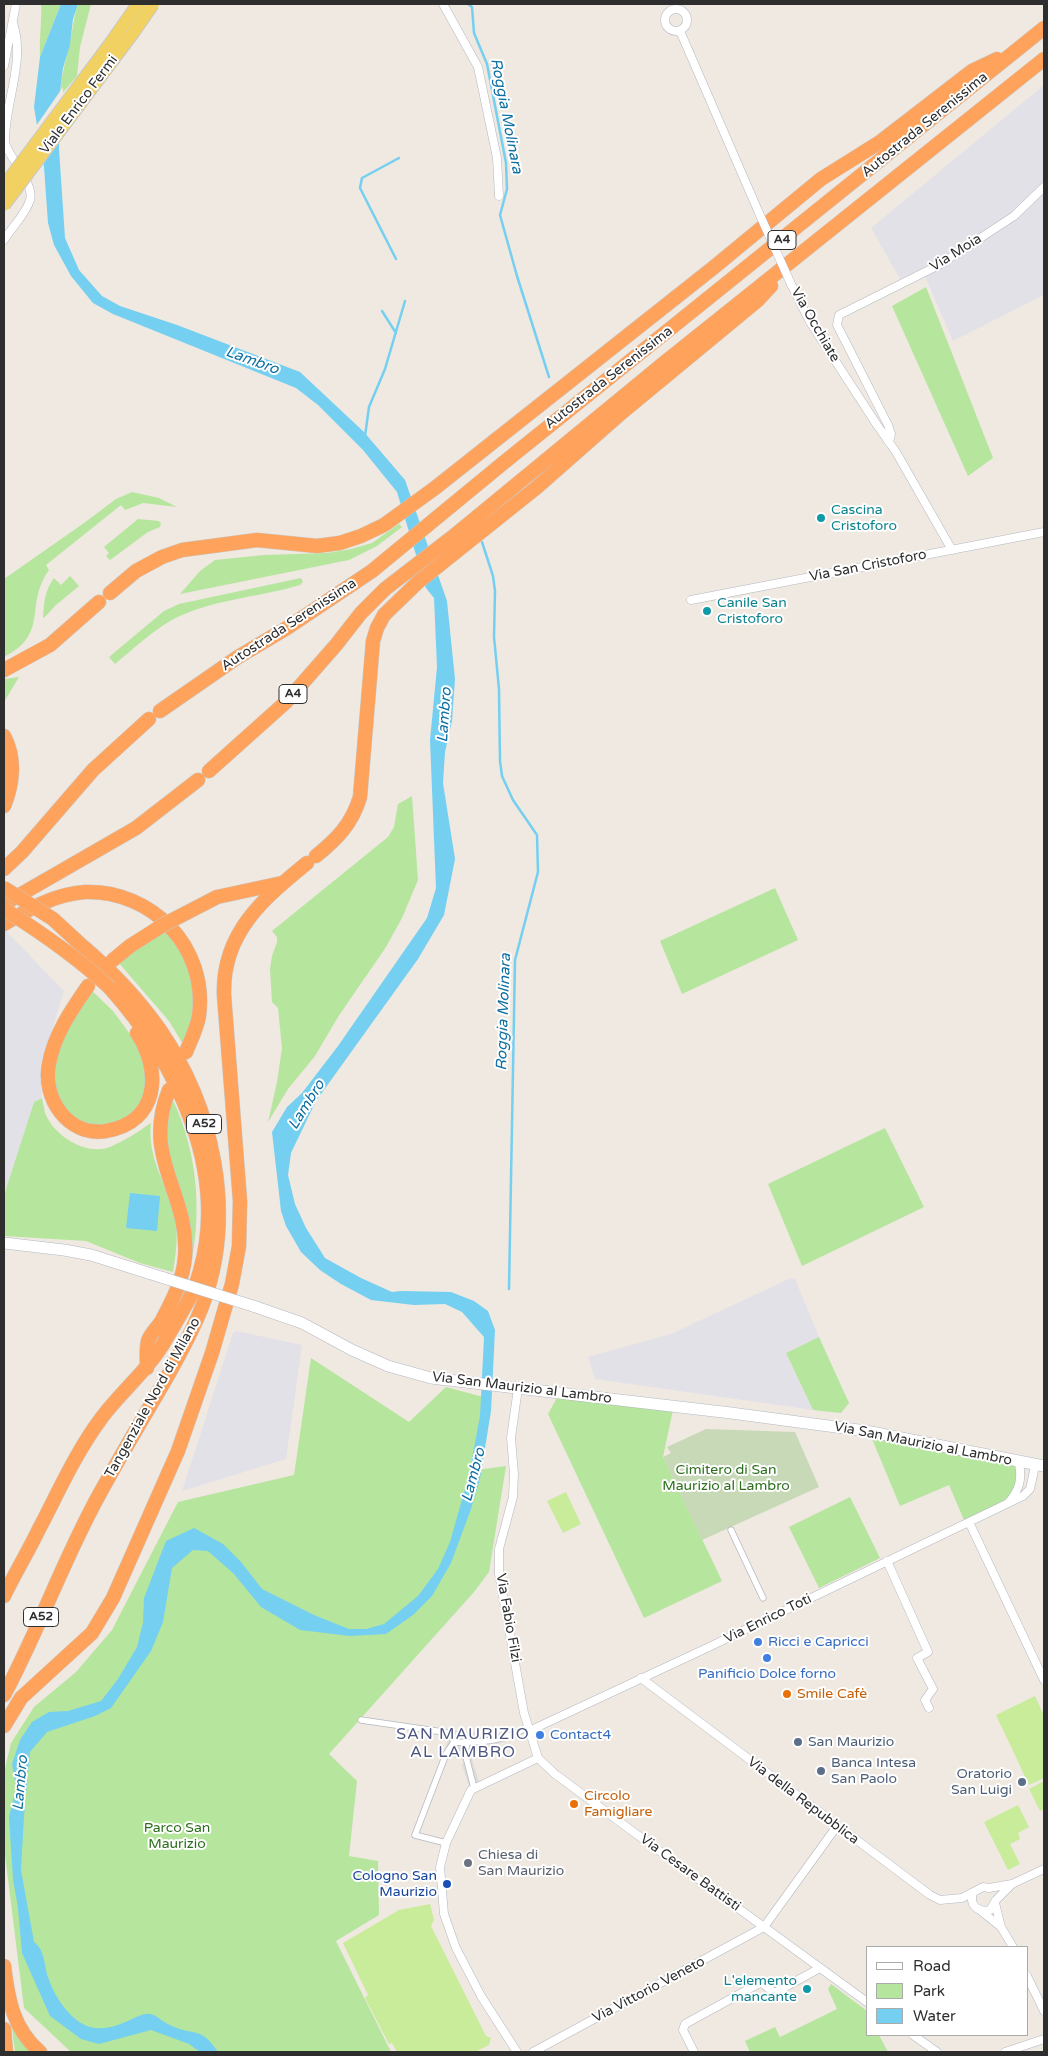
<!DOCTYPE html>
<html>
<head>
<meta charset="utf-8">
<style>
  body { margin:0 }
  #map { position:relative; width:1048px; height:2056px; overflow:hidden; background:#efe9e1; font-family:"Varela Round",sans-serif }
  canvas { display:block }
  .frame { position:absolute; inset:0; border:5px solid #2e2e2e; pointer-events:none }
  .legend { position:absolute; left:866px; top:1946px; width:162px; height:90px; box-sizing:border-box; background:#fff; border:1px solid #ababab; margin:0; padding:6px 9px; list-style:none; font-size:15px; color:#2e2e2e }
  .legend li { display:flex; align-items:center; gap:10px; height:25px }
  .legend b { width:25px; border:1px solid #ababab }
</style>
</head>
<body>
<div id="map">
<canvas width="1048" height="2056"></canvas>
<div class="frame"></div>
<ul class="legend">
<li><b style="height:6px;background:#fff"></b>Road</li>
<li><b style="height:14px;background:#b6e59e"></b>Park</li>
<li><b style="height:14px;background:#75cff0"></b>Water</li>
</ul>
</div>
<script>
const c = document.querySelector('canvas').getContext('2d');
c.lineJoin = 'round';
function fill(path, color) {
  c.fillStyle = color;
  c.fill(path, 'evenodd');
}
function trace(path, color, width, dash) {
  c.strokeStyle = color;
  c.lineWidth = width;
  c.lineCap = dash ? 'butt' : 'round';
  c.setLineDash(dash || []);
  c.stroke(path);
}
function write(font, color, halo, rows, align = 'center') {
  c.font = font + ' "Varela Round",sans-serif';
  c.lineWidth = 4;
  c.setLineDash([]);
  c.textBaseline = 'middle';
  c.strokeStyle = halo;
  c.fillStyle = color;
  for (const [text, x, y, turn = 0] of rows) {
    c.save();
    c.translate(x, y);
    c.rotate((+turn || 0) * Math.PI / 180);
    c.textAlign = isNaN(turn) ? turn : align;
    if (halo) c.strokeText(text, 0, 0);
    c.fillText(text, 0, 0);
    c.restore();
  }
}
const industrial = new Path2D(`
  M1044 85V295L953 341 922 269 900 279 871 228Z
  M6 931 64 991 40 1068 42 1098 34 1102 6 1189 4 1188V932Z
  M791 1278 795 1279 819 1337 786 1353 813 1410 595 1379 588 1357 671 1334Z
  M236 1331 302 1345 286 1459 182 1491 233 1333Z`);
const green = new Path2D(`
  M41 4H61L40 57C39 39 42 22 41 4Z
  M78 4H91L80 47 77 76 60 96C61 78 65 63 69 46 73 32 73 18 78 4Z
  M926 287 993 458 968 476 892 306Z
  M132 492 159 498 177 507 143 503 125 510 121 505 46 565 49 570C24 604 50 634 4 657V579L84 523 116 499Z
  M138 519 159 521 161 524 160 527 148 532 110 560 106 556 109 553 104 547Z
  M399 524 402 527 377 546 349 560 180 594 200 571 215 560 264 555 327 553 351 549 372 543Z
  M70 576 79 586 56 605 44 618 43 617C44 602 45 590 54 578L61 585Z
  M301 578 303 582 300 585C257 598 210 599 170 621 150 633 133 649 115 664L109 657 164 611 179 604Z
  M19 677 4 702V679Z
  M412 796 418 880 402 918 386 947 338 1017 315 1056 288 1089 268 1122 277 1082 282 1048 278 1008 272 1002 270 969 272 956 277 942V937L272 931 388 837 394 827 398 804Z
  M775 888 798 940 682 994 660 941Z
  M167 928C186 952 197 983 193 1015 192 1024 186 1035 183 1044L169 1021 118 962Z
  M90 989 113 1011 130 1034 148 1063 145 1095 136 1109 123 1119 108 1125H92L76 1120 63 1110 50 1083 55 1054Z
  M42 1098C43 1103 44 1108 45 1113 54 1136 86 1156 110 1147 124 1141 138 1132 151 1123 147 1159 166 1181 174 1214 179 1234 176 1252 173 1272L140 1263 86 1241 4 1236V1199L6 1189 34 1102Z
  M172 1098C199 1155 203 1217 188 1278L184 1276 166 1128Z
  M885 1128 924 1207 802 1266 768 1184Z
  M819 1337 849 1403 841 1413 813 1410 786 1353Z
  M311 1358 409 1422 446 1387 487 1398 477 1470 506 1466 489 1572 474 1592 329 1754 357 1781 349 1856 378 1861 379 1915 336 1941 391 2052H71L24 2008 4 1847V1773L11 1743 34 1707 76 1672 112 1630 178 1502 294 1475Z
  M559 1394 673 1410 663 1457 722 1581 644 1618 548 1414Z
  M870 1434 1013 1464C1033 1496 986 1509 964 1520L949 1485 900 1506Z
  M850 1497 880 1558 819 1588 789 1527Z
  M831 1984 867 2011V2035H879L888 2052H750L745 2041 775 2027 780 2037 837 2009 828 1989Z
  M12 2028 34 2052H15Z`);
const cemetery = new Path2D(`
  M706 1429 795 1432 819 1487 702 1540 663 1457 671 1453 667 1447Z`);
const pitch = new Path2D(`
  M566 1492 581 1524 563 1533 547 1501Z
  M1035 1696 1044 1716V1778L1029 1785 996 1715Z
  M1044 1781V1809L1040 1811 1029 1789Z
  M1018 1805 1029 1827 1018 1833 1020 1839 1010 1844 1020 1864 1008 1870 984 1822Z
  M430 1904 434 1920 431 1926 486 2036 491 2038 489 2045 475 2052H397L392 2043 389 2044 365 1998 368 1995 343 1943 399 1910Z`);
const plaza = new Path2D(`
  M519 1728 521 1736 470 1753 479 1782 469 1786 462 1765 464 1760 444 1754 451 1730 493 1734 510 1732Z`);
const water = new Path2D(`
  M61 4H78L73 19 70 45 63 68 60 91 59 149 65 238 79 270 102 296 120 306 177 325 300 372 364 432 405 480 447 601 455 679 452 721 445 752 443 783 455 859 444 915 418 959 316 1101 291 1153 288 1175 295 1204 306 1228 325 1258 361 1278 392 1292 401 1291 451 1292 474 1301 488 1311 495 1330 491 1411 480 1479 471 1509 451 1563 432 1596 413 1615 386 1634 350 1636 300 1630 261 1607 234 1574 208 1551 193 1550 172 1568 163 1622 151 1651 111 1708 95 1716 47 1732 30 1752 24 1816 21 1870 34 1942C45 1950 44 1965 48 1977 53 1993 66 2014 81 2023 97 2033 116 2027 132 2019 137 2017 144 2013 150 2014 157 2015 164 2023 170 2025 195 2037 200 2025 218 2052H200L189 2044 151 2030 99 2044 81 2039 50 2016 22 1953 18 1908 13 1879 9 1817 16 1788 12 1764 20 1740 32 1722 49 1712 68 1711 101 1701 118 1679 137 1647 143 1623 144 1598 166 1541 194 1528 223 1544 241 1562 262 1589 314 1615 349 1629H366L384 1624 418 1596 438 1569 450 1542 469 1475 480 1416 484 1337 462 1312 445 1304 414 1305 371 1300 341 1284 320 1270 301 1252 286 1226 281 1211 272 1132 287 1107 302 1093 338 1046 427 918 436 888 430 740 437 667 434 598 426 588 397 492 363 450 318 405 296 388 113 314 93 303 71 276 54 245 48 223 44 167 34 107 40 57Z
  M130 1193 160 1196 157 1231 126 1228Z`);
const pier = new Path2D(`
  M63 87 62 133 41 162 36 126Z`);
const stream = new Path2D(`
  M468 4 472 7 474 33 487 64 506 163 507 189 500 215 517 276 549 377
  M396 259 360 188 362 178 399 158
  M382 311 396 333
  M365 436 369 407 385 369 405 301
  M482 542 493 576 495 591 494 637 499 689 500 761 502 776 513 800 537 835 538 872 515 960 509 1289`);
const pedestrian = new Path2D(`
  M731 1530 763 1598
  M361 1720 450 1733 454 1742C478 1743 508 1741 528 1726
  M467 1743 465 1753 474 1788
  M446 1843 415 1835 446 1754 454 1742`);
const minor = new Path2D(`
  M443 4 478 67 497 158 499 196
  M665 20a11 11 0 1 1 22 0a11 11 0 1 1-22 0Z
  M680 31 759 213
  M4 66 16 4
  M4 240C12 227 26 214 30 200 35 185 10 159 5 143 4 103 26 63 13 23
  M791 284 810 322 877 425 896 452 952 550
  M889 442 891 434 888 425 837 325 839 315 939 265 1014 216 1044 187
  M691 600 1044 532
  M518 1388 511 1438 514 1474 513 1497 499 1549V1574L524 1713 538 1758 555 1774 628 1828 867 2002
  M1009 1502C1020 1489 1022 1479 1019 1463
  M969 1522 1044 1680
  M887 1561 928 1652 917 1658 933 1689 925 1700 929 1708
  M641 1678 930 1895 940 1900 962 1898 983 1887 989 1888 1012 1884
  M529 1731 709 1647 1023 1496 1030 1489 1035 1466
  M973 1893C969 1905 978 1913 990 1910L996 1900 1012 1884 1044 1869
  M995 1903 1001 1927 1013 1947
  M981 1911 1001 1927
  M1027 1976 1044 2011
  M913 2035 937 2052
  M517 2052 481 1996 456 1948 444 1914 440 1867 446 1843 471 1790 538 1758
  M533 2052 764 1927 837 1826
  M694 2052 683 2030 685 2024 758 1984 762 1983 773 1992H776L820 1968
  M1005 2052 1044 2039`);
const secondary = new Path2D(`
  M4 1243 64 1250 91 1255 164 1278
  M253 1306 302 1323 352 1350 388 1366 431 1378 731 1413 866 1431 1044 1466`);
const motorway = new Path2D(`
  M110 593 136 571 162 557 182 550 257 540 317 546 340 543 361 536 384 525 435 488 713 268 821 179 880 142 972 71 997 59
  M4 670 50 645 99 602
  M160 711 238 657 287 628 372 571 502 464 1044 28
  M4 736C16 758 13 784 4 806
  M209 771 286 702 336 645 361 613 385 589 455 535 664 363 1044 59
  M316 856C337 839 352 824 360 797L373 641 377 628 384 615 417 583 536 488 620 414 758 300 771 286
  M4 869 22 852 93 770 149 719
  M217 897 282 883
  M4 904 136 828 198 780
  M4 924C29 909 55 894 85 892 152 890 208 947 199 1016 197 1028 191 1040 186 1052
  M113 960 130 946
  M88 986C72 1009 54 1035 49 1064 42 1098 68 1137 106 1131 159 1122 162 1071 137 1033
  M147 1368C147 1359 146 1349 148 1341 150 1334 157 1328 161 1322 172 1301 183 1281 185 1257 190 1193 141 1159 169 1090
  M4 1596C15 1573 28 1552 39 1529 58 1493 75 1454 100 1420 120 1392 148 1371 166 1339 178 1318 194 1295 200 1271 229 1170 176 1062 110 988
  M4 1695C39 1630 63 1560 99 1495 122 1453 147 1412 171 1370 183 1348 196 1325 204 1301 236 1211 213 1107 160 1030 137 997 110 969 79 943
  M4 1726 21 1698 92 1633 113 1598 178 1451 212 1353 232 1284 239 1246 240 1201 224 995C222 933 263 899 307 863
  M4 1966C8 1999 13 2029 40 2052
  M4 2029 6 2052`);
const minorBridge = new Path2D(`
  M759 213 791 284`);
const secondaryBridge = new Path2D(`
  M164 1278 253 1306`);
const primaryBridge = new Path2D(`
  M4 186 110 44 138 4
  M4 205 133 33 153 4`);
const motorwayBridge = new Path2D(`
  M4 888 53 919 79 943
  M4 909C42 933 77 957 110 988
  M130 946 163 925 217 897`);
const markers = [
  [821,518,5,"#0f9aa8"],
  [707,611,5,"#0f9aa8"],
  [758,1642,5,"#3f7fe0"],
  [767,1658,5,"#3f7fe0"],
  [787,1694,5,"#e8710a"],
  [540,1735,5,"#3f7fe0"],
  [798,1742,5,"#5c6f8a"],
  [821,1771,5,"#5c6f8a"],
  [1022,1782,5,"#5c6f8a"],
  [574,1804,5,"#e8710a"],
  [468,1863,5,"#6b7280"],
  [447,1884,5,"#1a4fb4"],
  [807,1989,5,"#0f9aa8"]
];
const shields = [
  [782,240,28],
  [293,694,28],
  [204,1124,35],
  [41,1617,35]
];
const shieldNames = [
  ["A4",782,240],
  ["A4",293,694],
  ["A52",204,1124],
  ["A52",41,1617]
];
const streetNames = [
  ["Viale Enrico Fermi",79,105,-53],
  ["Autostrada Serenissima",925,125,-39],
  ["Via Moia",956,253,-32],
  ["Via Occhiate",815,325,60],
  ["Autostrada Serenissima",609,378,-38],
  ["Via San Cristoforo",868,566,-11],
  ["Autostrada Serenissima",289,625,-33],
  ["Via San Maurizio al Lambro",522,1388,7],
  ["Tangenziale Nord di Milano",153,1398,-61],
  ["Via San Maurizio al Lambro",923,1444,11],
  ["Via Fabio Filzi",508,1618,80],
  ["Via Enrico Toti",768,1619,-26],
  ["Via della Repubblica",803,1801,37],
  ["Via Cesare Battisti",690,1873,36],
  ["Via Vittorio Veneto",649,1990,-28]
];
const cultureNames = [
  ["Cascina",831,510],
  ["Cristoforo",831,526],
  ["Canile San",717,603],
  ["Cristoforo",717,619],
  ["L'elemento",797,1981,"right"],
  ["mancante",797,1997,"right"]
];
const parkNames = [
  ["Cimitero di San",726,1470],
  ["Maurizio al Lambro",726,1486],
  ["Parco San",177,1828],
  ["Maurizio",177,1844]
];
const shopNames = [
  ["Ricci e Capricci",768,1642],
  ["Panificio Dolce forno",767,1674,"center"],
  ["Contact4",550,1735]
];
const foodNames = [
  ["Smile Cafè",797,1694],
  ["Circolo",584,1796],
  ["Famigliare",584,1812]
];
const serviceNames = [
  ["San Maurizio",808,1742],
  ["Banca Intesa",831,1763],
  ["San Paolo",831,1779],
  ["Oratorio",1012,1774,"right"],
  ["San Luigi",1012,1790,"right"]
];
const worshipNames = [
  ["Chiesa di",478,1855],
  ["San Maurizio",478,1871]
];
const transitNames = [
  ["Cologno San",437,1876],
  ["Maurizio",437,1892]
];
const waterNames = [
  ["Roggia Molinara",506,116,79],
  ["Lambro",252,361,20],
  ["Lambro",445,715,-86],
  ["Roggia Molinara",504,1012,-88],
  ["Lambro",307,1105,-58],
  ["Lambro",474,1475,-75],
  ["Lambro",21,1783,-85]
];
const quarterNames = [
  ["SAN MAURIZIO",463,1735],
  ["AL LAMBRO",463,1753]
];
fill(industrial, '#e3e1e8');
fill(green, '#b6e59e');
fill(cemetery, '#c8d9b8');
fill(pitch, '#c9ec9a');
fill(plaza, '#dfdcd8');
fill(water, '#75cff0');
fill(pier, '#efe9e1');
trace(stream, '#75cff0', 2.5);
trace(pedestrian, '#b4b7c1', 7);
trace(minor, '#b4b7c1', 9);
trace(secondary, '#b4b7c1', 12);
trace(motorway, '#c9c9c9', 15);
trace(pedestrian, '#fff', 5.5);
trace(minor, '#fff', 8);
trace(secondary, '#fff', 11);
trace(motorway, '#ffa35c', 14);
trace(minorBridge, '#b4b7c1', 9, []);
trace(secondaryBridge, '#b4b7c1', 12, []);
trace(primaryBridge, '#c9c9c9', 14, []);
trace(motorwayBridge, '#c9c9c9', 15, []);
trace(minorBridge, '#fff', 8);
trace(secondaryBridge, '#fff', 11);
trace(primaryBridge, '#f2d163', 12);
trace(motorwayBridge, '#ffa35c', 14);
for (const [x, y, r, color] of markers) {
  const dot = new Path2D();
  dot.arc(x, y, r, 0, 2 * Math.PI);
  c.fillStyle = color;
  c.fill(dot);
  trace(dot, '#fff', 2);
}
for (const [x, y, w] of shields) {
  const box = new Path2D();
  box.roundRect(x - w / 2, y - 9.5, w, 19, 4);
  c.fillStyle = '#fff';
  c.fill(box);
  trace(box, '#2e2e2e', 1);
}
write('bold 12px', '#2e2e2e', null, shieldNames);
write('14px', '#2e2e2e', '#fff', streetNames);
write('14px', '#0d838f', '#fff', cultureNames, 'left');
write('14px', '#2c6e1b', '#fff', parkNames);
write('14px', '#366cbe', '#fff', shopNames, 'left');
write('14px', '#c56008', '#fff', foodNames, 'left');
write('14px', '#4e5e75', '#fff', serviceNames, 'left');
write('14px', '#5b616d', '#fff', worshipNames, 'left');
write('14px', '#164399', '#fff', transitNames, 'right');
write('italic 15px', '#0d6fa3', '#fff', waterNames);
c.letterSpacing = '1px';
write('16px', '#4d5680', '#fff', quarterNames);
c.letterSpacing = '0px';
</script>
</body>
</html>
